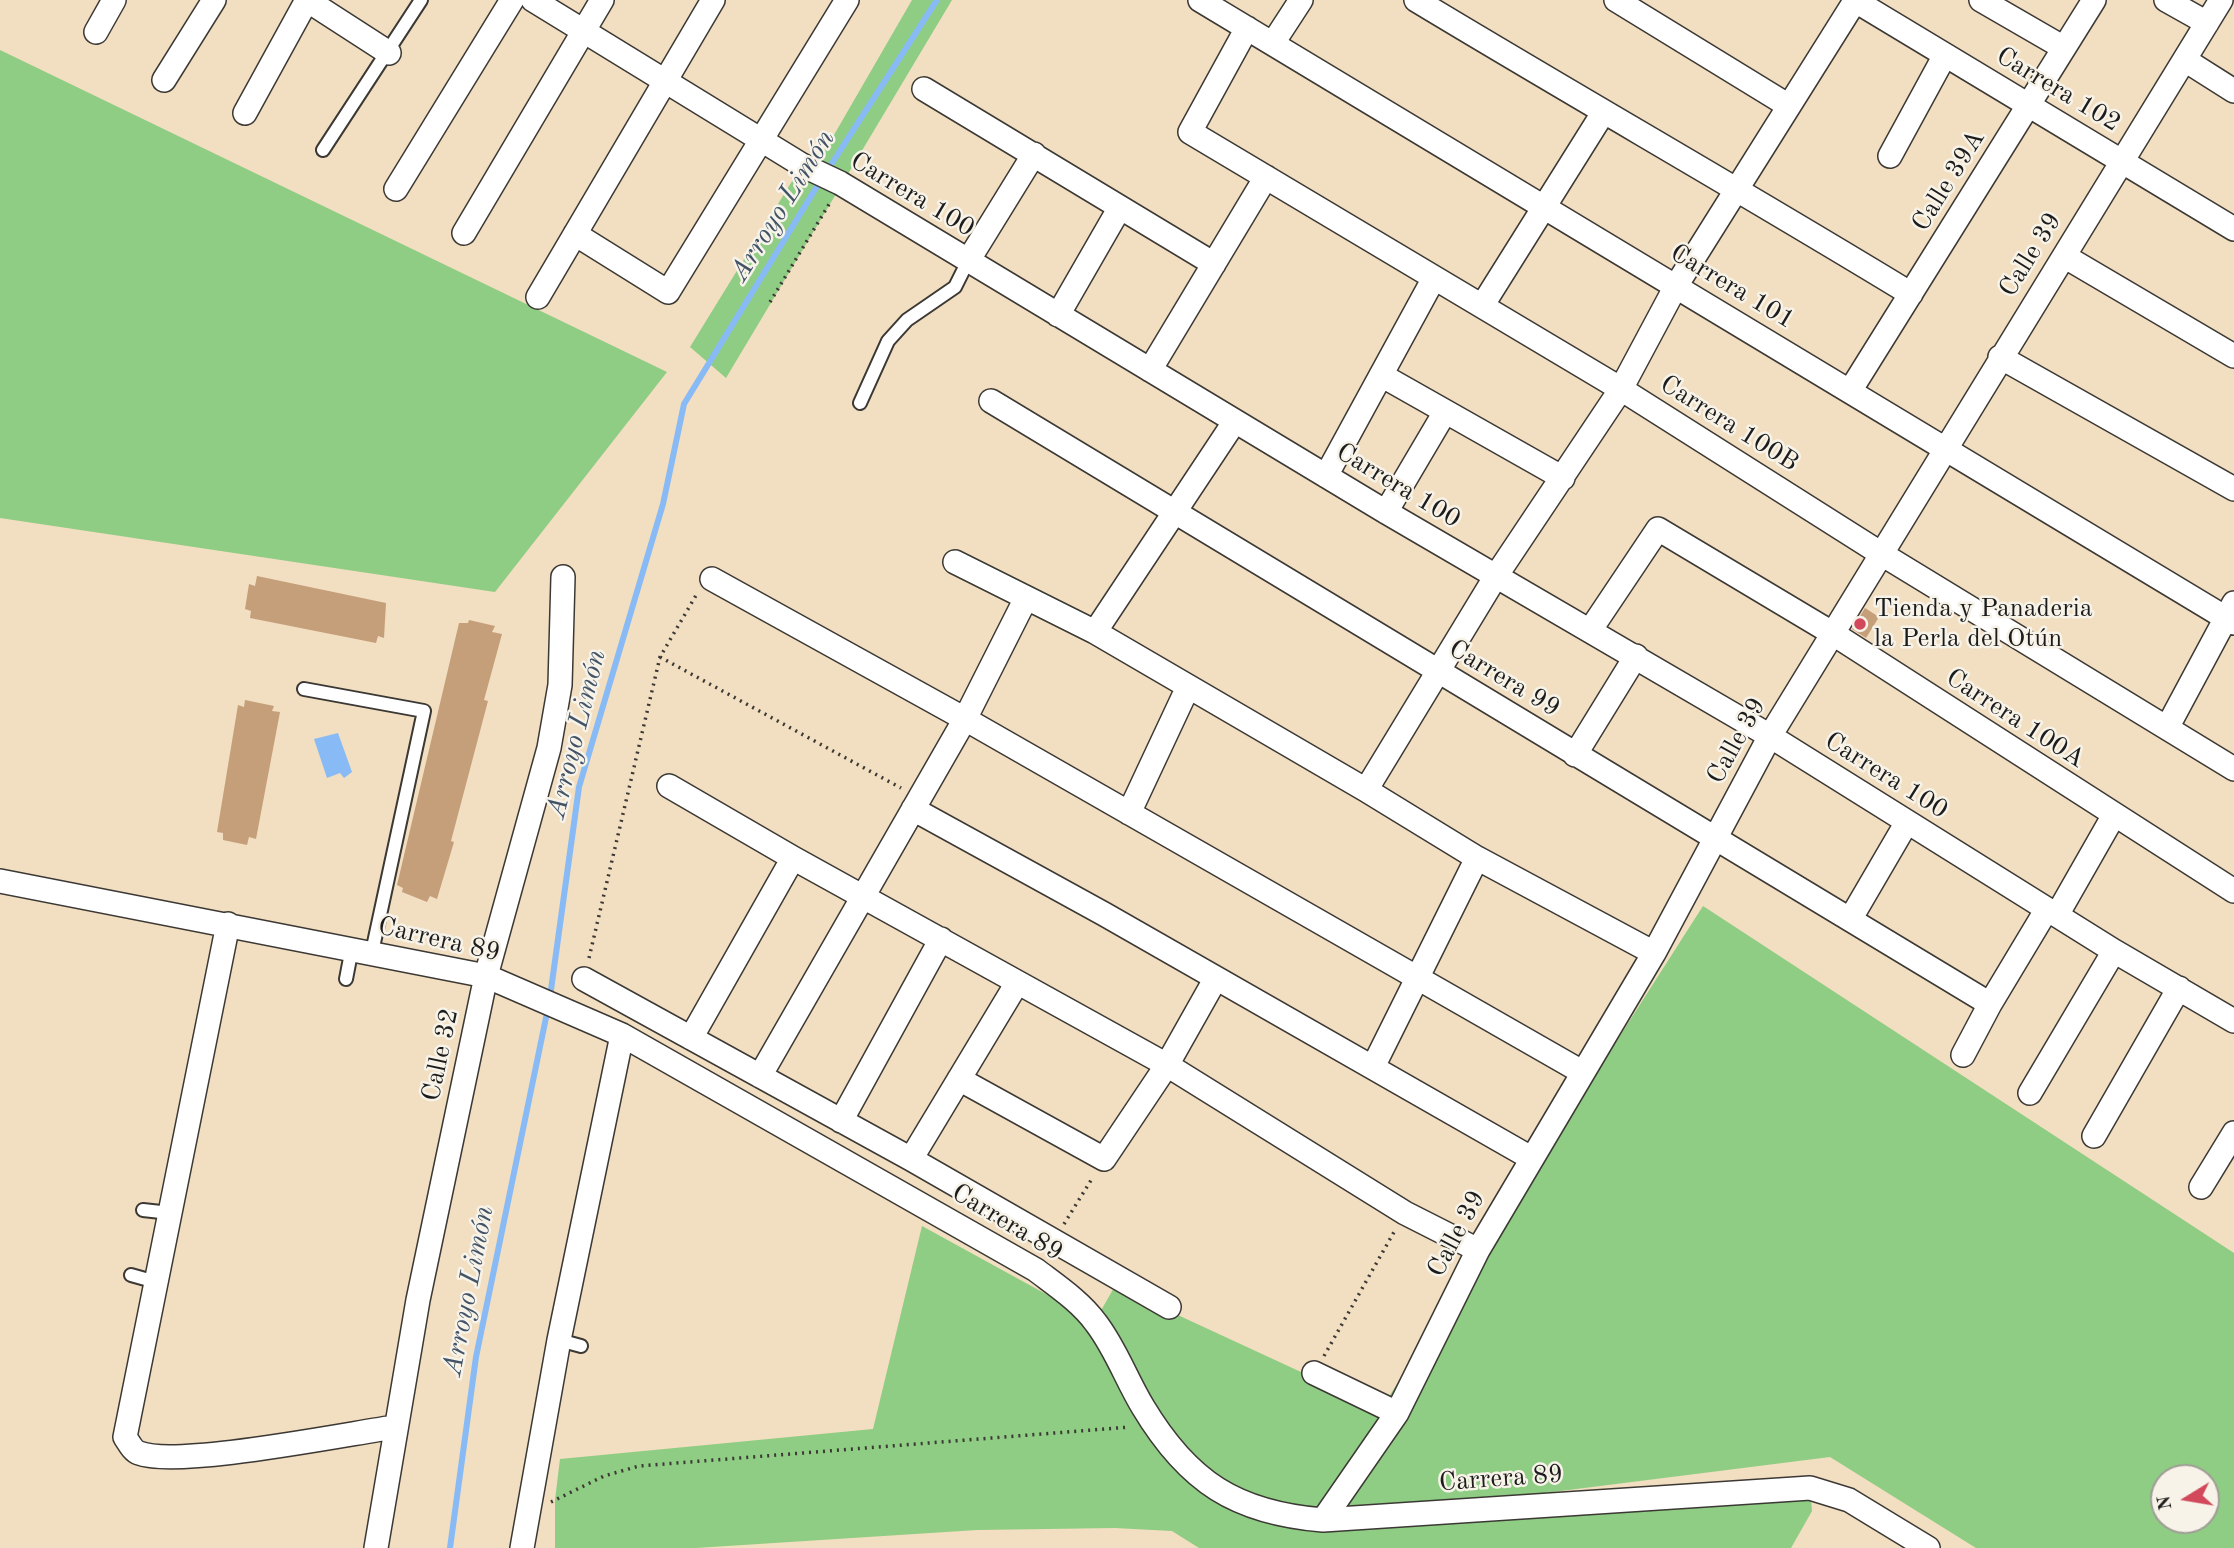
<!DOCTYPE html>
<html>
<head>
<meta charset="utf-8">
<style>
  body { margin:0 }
  #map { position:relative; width:2234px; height:1548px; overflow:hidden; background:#f2dec0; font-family:"Old Standard TT",serif }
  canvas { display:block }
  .north { position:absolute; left:2150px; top:1464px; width:70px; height:70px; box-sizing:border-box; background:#f7f3e8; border:2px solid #9f9d96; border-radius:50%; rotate:259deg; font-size:19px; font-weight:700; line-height:28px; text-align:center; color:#1c1c1c }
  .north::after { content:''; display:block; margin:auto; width:24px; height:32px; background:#d1495b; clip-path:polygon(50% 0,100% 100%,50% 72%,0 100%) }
</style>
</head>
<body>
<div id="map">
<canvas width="2234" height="1548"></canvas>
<div class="north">N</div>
</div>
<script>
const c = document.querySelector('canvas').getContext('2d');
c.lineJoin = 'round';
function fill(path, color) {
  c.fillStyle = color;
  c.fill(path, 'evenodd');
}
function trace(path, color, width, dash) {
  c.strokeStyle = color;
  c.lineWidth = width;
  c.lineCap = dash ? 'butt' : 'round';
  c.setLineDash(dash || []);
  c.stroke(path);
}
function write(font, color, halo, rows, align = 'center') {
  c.font = font + ' "Old Standard TT",serif';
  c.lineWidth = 5;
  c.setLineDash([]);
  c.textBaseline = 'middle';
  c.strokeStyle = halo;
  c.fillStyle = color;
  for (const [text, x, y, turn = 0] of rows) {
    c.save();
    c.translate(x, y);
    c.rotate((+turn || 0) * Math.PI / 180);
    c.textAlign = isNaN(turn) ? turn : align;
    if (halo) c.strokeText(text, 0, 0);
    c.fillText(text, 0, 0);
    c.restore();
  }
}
const green = new Path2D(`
  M912 0H952L726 378 690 347 802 165 827 147Z
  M0 50 667 372 495 592 0 518Z
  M1703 906 2234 1253V1548H1976L1830 1457 1370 1515 1810 1488 1812 1511 1791 1548H1199L1172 1531 1115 1528 977 1530 696 1548H555V1500L560 1459 873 1429 922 1226 1095 1321 1115 1286 1381 1409ZM2164 1478H2206V1520H2164Z`);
const water = new Path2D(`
  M338 733 352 772 344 778 340 773 327 778 314 739Z`);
const stream = new Path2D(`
  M550 997 579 787 663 504 684 404 816 188 937 0
  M450 1548 476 1357 548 1008`);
const building = new Path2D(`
  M257 576 386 603 384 638 378 636 376 643 250 618 251 611 245 609 249 584 255 586Z
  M1865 608 1879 617 1866 638 1852 629Z
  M469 620 495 626 492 632 502 634 484 700 488 701 451 841 454 842 437 899 430 896 427 902 402 892 403 888 397 885 459 623H468Z
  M245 700 274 706 272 711 280 712 256 839 249 837 247 845 223 840V833L217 832 238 705 244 707Z`);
const path = new Path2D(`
  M770 302 831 201
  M660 657 901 788
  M589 958 660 657 698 592
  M1064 1224 1093 1177
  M1324 1356 1394 1232
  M551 1502 604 1476 639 1466 1130 1427`);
const lane = new Path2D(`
  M323 150 421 0
  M860 403 888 341 907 320 955 287 968 261
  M304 689 424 711 372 952
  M346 979 352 948
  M143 1210 170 1213
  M131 1275 156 1282
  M559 1340 581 1346`);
const street = new Path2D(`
  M307 0 389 53
  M533 0 802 165 840 183 1386 512 1770 736 2114 951 2234 1021
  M1200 0 2234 623
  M1416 0C1580 99 1747 194 1911 294
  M1616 0 1789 106
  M1854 0 2234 229
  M1981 0 2064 48
  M2166 0 2207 23
  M1247 28 1190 132 1621 389 1880 553 2234 769
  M96 32 114 0
  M1273 43 1301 0
  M2185 60 2234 91
  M164 80 214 0
  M924 89 1214 264
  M245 113 307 0
  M1890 156 1945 55
  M396 189 512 0
  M464 233 602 0
  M575 234 668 292 847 0
  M2064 256 2234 356
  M968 261 1034 154
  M538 297 713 0
  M1482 306 1603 113
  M1058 315 1119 209
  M2000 357 2234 489
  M1150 370 1266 177
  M1381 375 1563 478
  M1850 391 2094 0
  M991 401 1990 1004
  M1326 476 1434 278
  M1386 512 1445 412
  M955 562 1095 632 1366 790 1477 858 1654 953
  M712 579 965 719 1582 1072
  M1591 629 1658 529 1832 633 2234 891
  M1095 632 1235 421
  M2167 728 2234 603
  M1575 755 1636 656
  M669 786 793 858 1167 1065 1405 1213 1478 1250
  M1366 790 1496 576 1621 389 1676 286 1855 1
  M913 809 1104 914 1531 1158
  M1129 813 1188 687
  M0 881 486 976 622 1035 1036 1270C1057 1286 1081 1302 1096 1323 1116 1349 1126 1379 1143 1407 1188 1482 1236 1513 1323 1520L1810 1488 1849 1500 1928 1548
  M2057 915 2114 815
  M1851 918 1907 822
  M228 924 125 1437C129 1443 133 1451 139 1453 177 1468 346 1434 395 1427
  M584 979 911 1159 1169 1307
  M691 1038 793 858
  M1963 1055 1990 1004 2047 909
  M1373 1067 1477 858
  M760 1076 965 719 1025 600
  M959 1079 1104 1159 1167 1065 1216 978
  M2030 1093 2114 951
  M841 1121 941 939
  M2094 1136 2179 988
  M911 1159 1017 983
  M2201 1187 2234 1133
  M1314 1373 1397 1413
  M1323 1520 1397 1413 1478 1250 1654 953 1770 736 2221 0
  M376 1548 418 1300 486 976 549 748 560 685 563 577
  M522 1548 559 1340 622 1035`);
const markers = [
  [1860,624,7,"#d1495b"]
];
const streetNames = [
  ["Carrera 102",2058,90,31],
  ["Calle 39A",1949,181,-58],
  ["Carrera 100",912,195,31],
  ["Calle 39",2031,255,-58],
  ["Carrera 101",1732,287,31],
  ["Carrera 100B",1729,424,32],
  ["Carrera 100",1398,486,31],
  ["Carrera 99",1504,679,31],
  ["Carrera 100A",2015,719,33],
  ["Calle 39",1737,741,-61],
  ["Carrera 100",1886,776,32],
  ["Carrera 89",439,940,13],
  ["Calle 32",441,1055,-78],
  ["Carrera 89",1007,1223,31],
  ["Calle 39",1457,1234,-62],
  ["Carrera 89",1501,1479,-4]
];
const poiNames = [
  ["Tienda y Panaderia",1874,609],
  ["la Perla del Otún",1874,639]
];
const waterNames = [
  ["Arroyo Limón",783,206,-58],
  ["Arroyo Limón",577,734,-76],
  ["Arroyo Limón",469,1291,-79]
];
fill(green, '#8ecd83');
fill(water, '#88baf5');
trace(stream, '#88baf5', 6);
fill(building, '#c59f7a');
trace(lane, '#3c3935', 16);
trace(street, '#3c3935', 26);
trace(path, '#3c3935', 3.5, [2, 5]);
trace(lane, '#fff', 12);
trace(street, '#fff', 23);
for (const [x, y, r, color] of markers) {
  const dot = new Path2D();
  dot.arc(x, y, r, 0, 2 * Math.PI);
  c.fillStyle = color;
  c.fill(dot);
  trace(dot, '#f7f3e8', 2.5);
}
write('26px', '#1c1c1c', '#f7f3e8', streetNames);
write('26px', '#1c1c1c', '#f7f3e8', poiNames, 'left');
write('italic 28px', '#425368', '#f7f3e8', waterNames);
</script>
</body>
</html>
